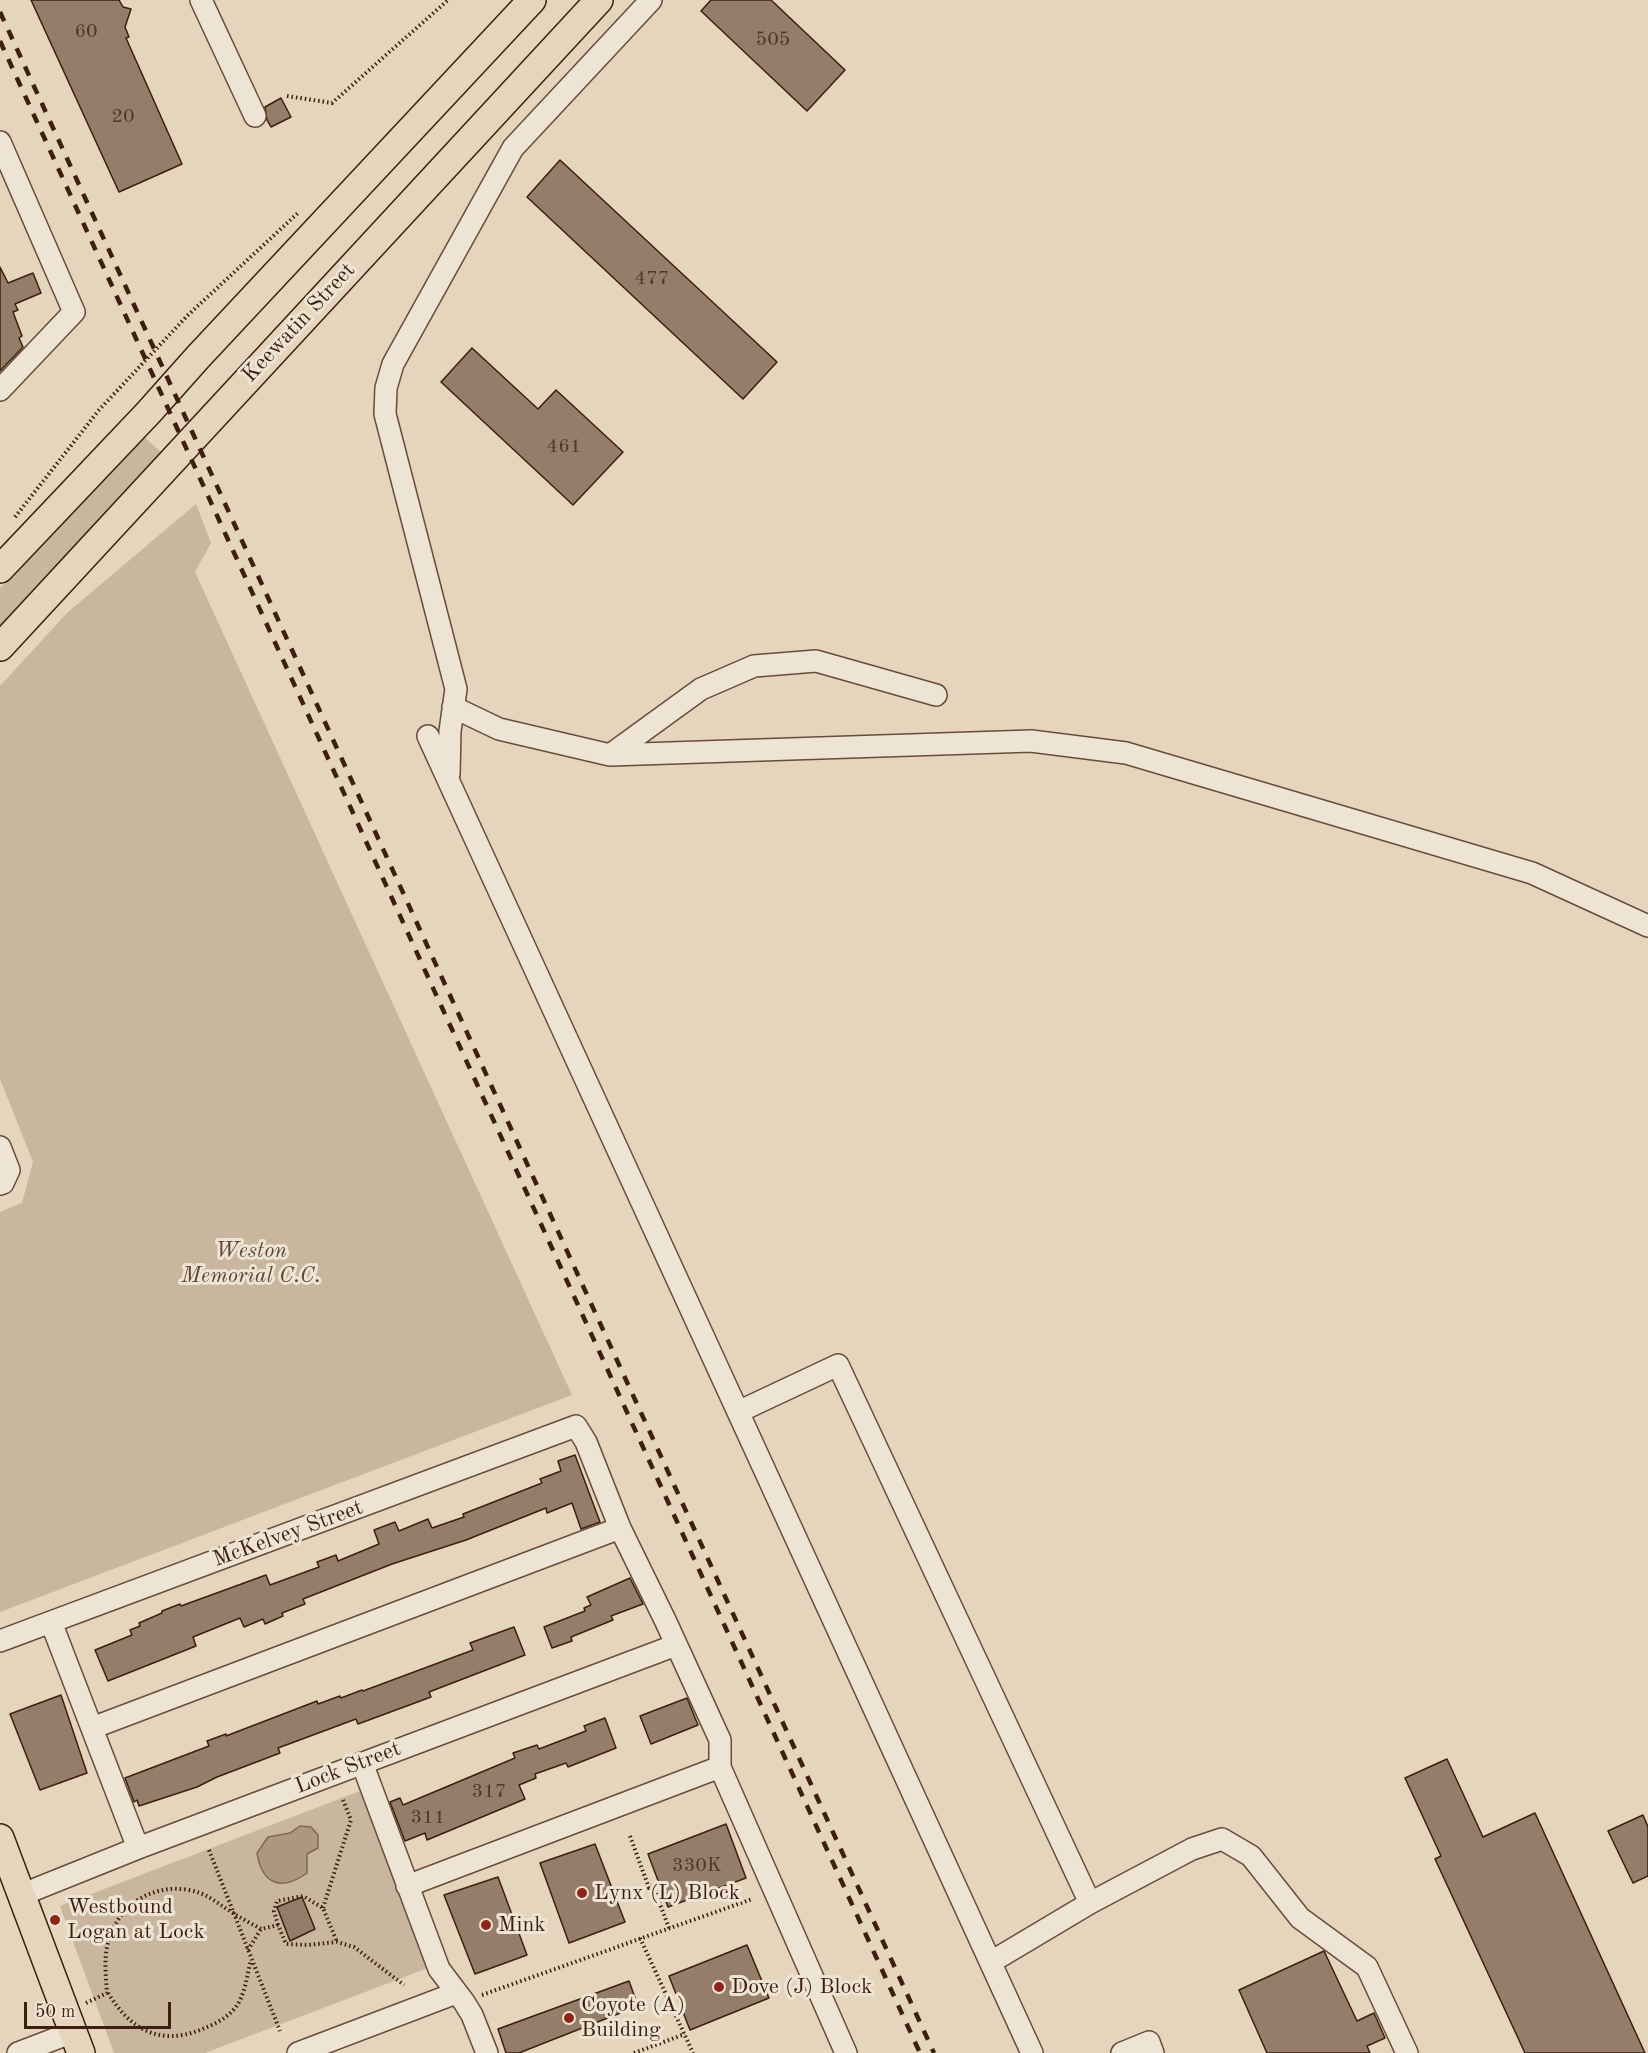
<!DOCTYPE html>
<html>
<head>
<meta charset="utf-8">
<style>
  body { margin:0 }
  #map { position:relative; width:1648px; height:2053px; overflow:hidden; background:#e4d5bc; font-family:"Old Standard TT",serif }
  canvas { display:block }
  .scale { position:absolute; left:24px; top:2002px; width:147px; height:27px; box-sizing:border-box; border:3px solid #3e1e0f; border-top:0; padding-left:8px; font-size:18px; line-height:21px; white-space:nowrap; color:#3e1e0f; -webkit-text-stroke:4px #ede4d3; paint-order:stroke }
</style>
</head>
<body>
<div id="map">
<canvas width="1648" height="2053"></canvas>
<div class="scale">50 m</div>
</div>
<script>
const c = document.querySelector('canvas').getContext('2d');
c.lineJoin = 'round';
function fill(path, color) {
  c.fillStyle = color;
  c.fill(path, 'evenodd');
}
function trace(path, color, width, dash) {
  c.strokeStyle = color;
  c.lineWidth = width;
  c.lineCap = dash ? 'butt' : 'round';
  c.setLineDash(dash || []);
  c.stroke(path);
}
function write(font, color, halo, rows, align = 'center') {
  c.font = font + ' "Old Standard TT",serif';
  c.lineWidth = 6;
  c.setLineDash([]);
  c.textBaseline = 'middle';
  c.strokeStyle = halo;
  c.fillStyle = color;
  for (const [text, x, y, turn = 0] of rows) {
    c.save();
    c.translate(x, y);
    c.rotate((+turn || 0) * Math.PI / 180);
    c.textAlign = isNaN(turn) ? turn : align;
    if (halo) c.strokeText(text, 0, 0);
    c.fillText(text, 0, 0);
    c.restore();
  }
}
const green = new Path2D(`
  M144 437 164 455 0 631V588Z
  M196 504 211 543 195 572 572 1395 0 1612V1212L22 1203 33 1162 0 1079V686L68 612Z
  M360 1791 428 1968 205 2053H114L60 1906Z`);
const water = new Path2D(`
  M300 1826 311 1827 318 1835V1848L307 1854V1873C281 1892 262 1884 257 1853L268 1837 290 1833Z`);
const building = new Path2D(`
  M31 0H119L123 7 131 9 125 27 129 37 126 38 182 164 119 192Z
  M711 0H771L845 70 807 111 701 11Z
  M281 98 291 117 271 127 267 120 265 107Z
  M560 160 777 362 743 399 527 197Z
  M0 267 8 283 33 273 41 293 15 304 18 310 13 312 22 336 19 338 23 347 0 371Z
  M472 348 538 409 556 390 623 452 573 505 441 382Z
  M575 1455 600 1522 581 1529 572 1503 547 1513 546 1508 466 1540 392 1564 303 1599 305 1604 282 1613 283 1616 265 1624 263 1619 244 1627 240 1618 193 1637 196 1646 108 1681 95 1650 132 1635 130 1630 140 1626 139 1623 162 1613V1611L180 1604 181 1606 266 1575 270 1585 319 1567 317 1562 336 1555 338 1561 379 1544 374 1530 395 1522 399 1531 428 1519 432 1528 464 1517 463 1514 542 1483 540 1479 561 1471 558 1461Z
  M630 1578 643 1604 611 1616 613 1620 571 1637 572 1641 552 1648 544 1627 585 1611 584 1608 591 1605 587 1597Z
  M514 1627 525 1655 429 1692 431 1697 358 1724 356 1719 278 1748 280 1753 217 1777 197 1787 139 1806 137 1800 134 1802 125 1778 209 1746 207 1741 226 1734V1736L317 1701 318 1704 340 1696 341 1698 362 1690 363 1691 473 1650 470 1643Z
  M61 1695 87 1773 40 1790 10 1714Z
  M687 1698 698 1725 651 1744 640 1716Z
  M605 1718 616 1748 568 1767 566 1763 535 1774 536 1778 519 1785 525 1799 427 1840 425 1833 405 1841 390 1802 400 1798 403 1805 515 1758 513 1753 537 1745 539 1749 586 1731 584 1726Z
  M1447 1759 1483 1837 1535 1813 1645 2053H1525L1435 1859 1441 1856 1405 1778Z
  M1643 1815 1648 1827V1876L1633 1883 1608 1831Z
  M726 1824 746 1878 668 1907 648 1854Z
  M595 1844 625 1922 569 1943 540 1863Z
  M498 1877 527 1955 475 1974 444 1895Z
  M302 1897 315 1929 290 1941 277 1907Z
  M747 1945 769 1998 690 2030 669 1976Z
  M1324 1951 1357 2021 1374 2013 1385 2038 1367 2046 1370 2053H1267L1239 1990Z
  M629 1981 638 2006 519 2053H506L498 2029Z`);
const path = new Path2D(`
  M287 96 332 103 448 0
  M15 517 99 410 188 315 298 213
  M630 1836 649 1888 653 1886 669 1928
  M209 1850 280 2031
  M323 1908 351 1820 343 1800
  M278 1925 274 1911 277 1901 303 1896 323 1908 337 1942
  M640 1938 693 2053
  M248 1950 261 1929
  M108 1993C130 2029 159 2046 200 2030 213 2025 226 2019 235 2008 245 1996 247 1975 251 1960
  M482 1995 752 1899
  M86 2003 107 1993C106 1978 104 1961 107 1947 115 1908 149 1883 189 1890 207 1893 218 1904 233 1913 242 1919 252 1924 261 1929L278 1925 286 1944 308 1945 337 1942 354 1947 404 1985
  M634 2053 685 2034`);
const minor = new Path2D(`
  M201 0 255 116
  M0 142 74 312 0 390
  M453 707 499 729 610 755 701 689 754 666 816 661 936 695
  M428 736 1032 2053
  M610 755 1031 741 1126 753 1532 873 1648 926
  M449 774 450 731 456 689 385 414 386 388 393 364 513 148 651 0
  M0 1147 9 1170 3 1183 0 1184
  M738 1412 838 1365 1090 1903 991 1962
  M51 1622 138 1848
  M0 1641 576 1426 586 1442 620 1528 666 1622 720 1740V1767L846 2053
  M92 1728 620 1528
  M362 1763 439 1969 464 2002 472 2015 487 2053
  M407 1886 720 1767
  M21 1895 138 1848 676 1645
  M1090 1903 1192 1849 1222 1839 1251 1856 1300 1918 1367 1967 1407 2053
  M18 2053 73 2032
  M298 2053 456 1993
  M1122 2053 1149 2042 1153 2053`);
const major = new Path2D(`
  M0 569 149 412 198 357 532 0
  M0 647 599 0
  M0 1838 81 2053`);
const rail = new Path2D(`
  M0 12 934 2053
  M0 41 920 2053`);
const markers = [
  [582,1893,6,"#8f2418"],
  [55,1920,6,"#8f2418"],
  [486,1925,6,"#8f2418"],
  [719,1987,6,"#8f2418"],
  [569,2018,6,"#8f2418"]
];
const numberNames = [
  ["60",86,32],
  ["505",773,40],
  ["20",123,117],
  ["477",652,279],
  ["461",564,447],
  ["317",489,1792],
  ["311",428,1818],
  ["330K",697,1866]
];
const streetNames = [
  ["Keewatin Street",299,323,-47],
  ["McKelvey Street",288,1534,-20],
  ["Lock Street",348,1768,-21]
];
const parkNames = [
  ["Weston",251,1251],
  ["Memorial C.C.",251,1276]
];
const poiNames = [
  ["Lynx (L) Block",594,1893],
  ["Westbound",67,1907],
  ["Logan at Lock",67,1932],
  ["Mink",498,1925],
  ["Dove (J) Block",731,1987],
  ["Coyote (A)",581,2005],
  ["Building",581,2030]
];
fill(green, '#c8b69f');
fill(water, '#ac9781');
trace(water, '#806753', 1.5);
fill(building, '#947d69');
trace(building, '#3e1e0f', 1.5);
trace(minor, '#684c3a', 24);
trace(major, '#3e1e0f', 30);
trace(path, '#3e1e0f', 4, [1.5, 3]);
trace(minor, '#ede4d3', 21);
trace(major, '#e4d5bc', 27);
trace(rail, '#3e1e0f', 4.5, [10, 10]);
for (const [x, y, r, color] of markers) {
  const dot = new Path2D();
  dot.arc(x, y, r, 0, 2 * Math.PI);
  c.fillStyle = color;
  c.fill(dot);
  trace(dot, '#ede4d3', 2);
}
write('20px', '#543626', null, numberNames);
write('22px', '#3e1e0f', '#ede4d3', streetNames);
write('italic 22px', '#604433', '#ede4d3', parkNames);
write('22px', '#3e1e0f', '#ede4d3', poiNames, 'left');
</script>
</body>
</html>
